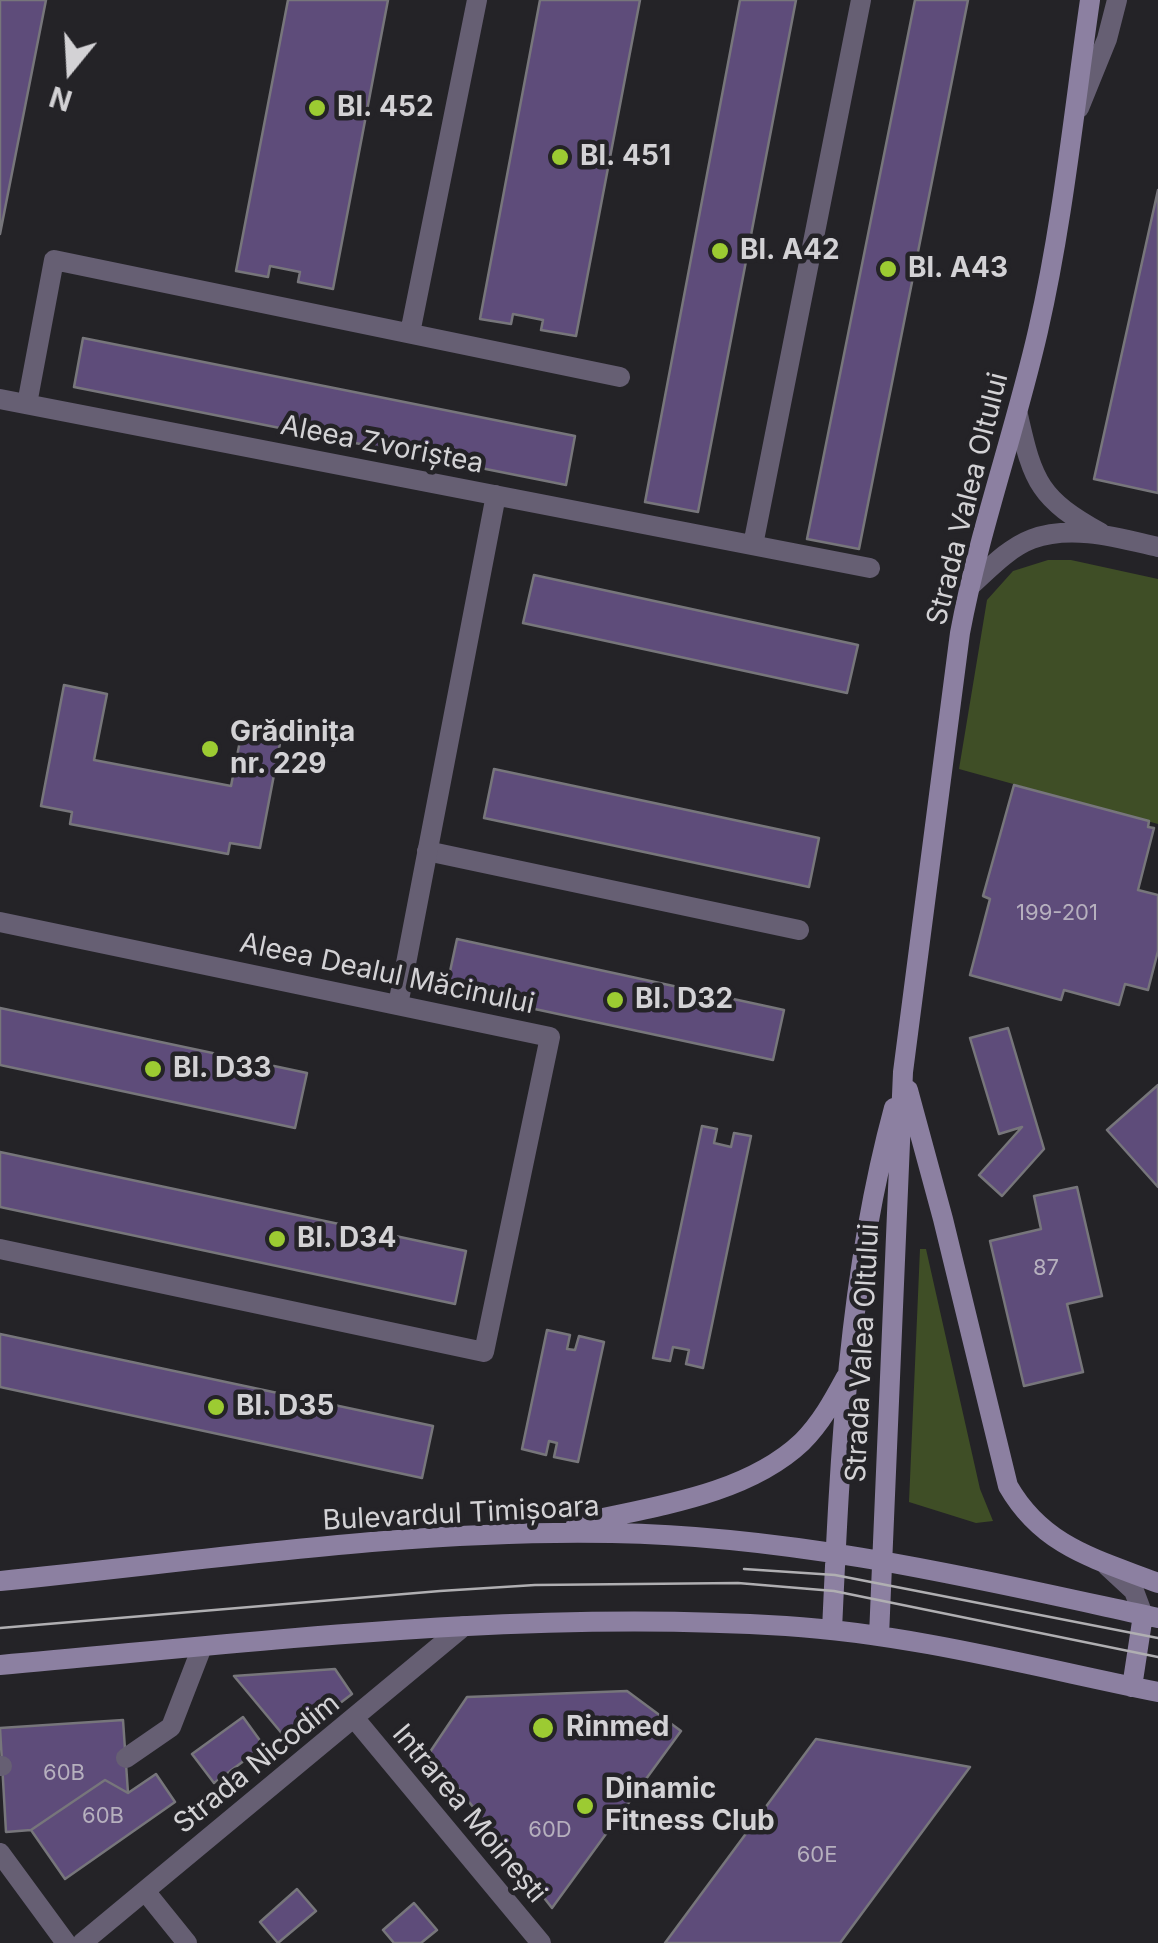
<!DOCTYPE html>
<html>
<head>
<meta charset="utf-8">
<style>
  body { margin:0 }
  #map { position:relative; width:1158px; height:1943px; overflow:hidden; background:#242327; font-family:Inter,sans-serif }
  canvas { display:block }
  .north { position:absolute; left:20px; top:20px; width:100px; height:100px; -webkit-text-stroke:8px #242327; paint-order:stroke; rotate:198deg; font-size:28px; font-weight:700; line-height:40px; text-align:center; color:#d3d2d5 }
  .north::after { content:''; display:block; margin:auto; width:35px; height:45px; background:#d3d2d5; clip-path:polygon(50% 0,100% 100%,50% 72%,0 100%) }
</style>
</head>
<body>
<div id="map">
<canvas width="1158" height="1943"></canvas>
<div class="north">N</div>
</div>
<script>
const c = document.querySelector('canvas').getContext('2d');
c.lineJoin = 'round';
function fill(path, color) {
  c.fillStyle = color;
  c.fill(path, 'evenodd');
}
function trace(path, color, width, dash) {
  c.strokeStyle = color;
  c.lineWidth = width;
  c.lineCap = dash ? 'butt' : 'round';
  c.setLineDash(dash || []);
  c.stroke(path);
}
function write(font, color, halo, rows, align = 'center') {
  c.font = font + ' Inter,sans-serif';
  c.lineWidth = 9;
  c.setLineDash([]);
  c.textBaseline = 'middle';
  c.strokeStyle = halo;
  c.fillStyle = color;
  for (const [text, x, y, turn = 0] of rows) {
    c.save();
    c.translate(x, y);
    c.rotate((+turn || 0) * Math.PI / 180);
    c.textAlign = isNaN(turn) ? turn : align;
    if (halo) c.strokeText(text, 0, 0);
    c.fillText(text, 0, 0);
    c.restore();
  }
}
const green = new Path2D(`
  M1048 560H1071L1158 579V824L959 769 987 600 1013 571Z
  M920 1249H926L980 1489 993 1521 976 1523 909 1502Z`);
const building = new Path2D(`
  M0 0H46L0 234Z
  M288 0H388L333 289 298 282 300 272 270 266 268 277 236 271Z
  M540 0H640L576 336 541 330 543 320 513 314 511 324 480 319Z
  M740 0H796L698 512 645 502Z
  M915 0H968L859 549 807 539Z
  M1158 190V493L1094 479Z
  M83 338 575 436 566 485 74 387Z
  M534 575 858 645 847 693 523 623Z
  M64 685 107 694 94 760 231 786 243 726 282 733 260 848 230 843 228 854 70 824 72 812 41 806Z
  M494 769 819 838 809 887 484 818Z
  M1014 785 1149 821 1148 827 1154 828 1138 890 1158 895V951L1148 990 1125 984 1119 1005 1064 990 1061 1000 970 975 990 899 983 896Z
  M457 939 784 1010 773 1060 446 990Z
  M0 1008 307 1073 295 1128 0 1065Z
  M1008 1028 1044 1149 1002 1196 979 1175 1022 1127 999 1134 970 1038Z
  M1158 1085V1187L1107 1130Z
  M702 1126 717 1129 714 1143 731 1147 734 1133 751 1136 703 1368 686 1364 689 1350 673 1347 670 1361 653 1358Z
  M0 1152 466 1251 455 1304 0 1207Z
  M1077 1187 1102 1296 1067 1304 1083 1372 1024 1386 990 1241 1041 1229 1034 1196Z
  M547 1330 570 1335 567 1349 575 1350 579 1336 604 1342 578 1462 554 1457 557 1443 549 1441 546 1455 522 1449Z
  M0 1334 433 1426 422 1478 0 1387Z
  M335 1669 352 1694 289 1742 234 1676Z
  M627 1691 681 1731 552 1908 430 1752 467 1697Z
  M243 1717 264 1746 214 1783 192 1754Z
  M123 1720 128 1793 105 1780 31 1830 6 1832 0 1728Z
  M816 1739 970 1767 840 1943H665Z
  M156 1774 175 1802 65 1879 31 1830 105 1780 128 1793Z
  M297 1889 316 1911 278 1943 260 1922Z
  M414 1903 437 1930 421 1943H394L383 1930Z`);
const lane = new Path2D(`
  M1079 108 1107 39 1117 0
  M427 851 799 930
  M1107 1566 1134 1591 1143 1615
  M126 1758 171 1727 202 1647
  M0 1766H2
  M0 1853 66 1943`);
const street = new Path2D(`
  M410 333 477 0
  M0 399 870 568
  M27 404 54 260 620 377
  M1018 415C1033 483 1040 499 1101 533
  M753 545 861 0
  M969 587C988 570 1008 548 1032 539 1072 524 1119 538 1158 547
  M0 922 550 1037 484 1352 0 1249
  M398 1005 496 495
  M355 1719 541 1943
  M145 1891 187 1943
  M82 1943 464 1626`);
const secondary = new Path2D(`
  M908 1090 943 1219 1008 1486C1043 1547 1096 1559 1158 1583
  M576 1524C650 1507 745 1496 802 1442 821 1423 833 1401 846 1377
  M0 1581C203 1561 408 1529 612 1533 798 1536 977 1579 1158 1618
  M832 1630C840 1455 848 1277 894 1108
  M879 1636 903 1072 960 633C979 531 1015 432 1038 331 1063 222 1074 110 1090 0
  M0 1665C261 1642 523 1609 786 1626 911 1634 1035 1667 1158 1692
  M1132 1687 1143 1615`);
const tram = new Path2D(`
  M744 1569 835 1575 1158 1638
  M0 1628 440 1591 535 1585 738 1583 834 1591 1158 1657`);
const markers = [
  [317,108,10,"#9ccb32"],
  [560,157,10,"#9ccb32"],
  [720,251,10,"#9ccb32"],
  [888,269,10,"#9ccb32"],
  [210,749,10,"#9ccb32"],
  [615,1000,10,"#9ccb32"],
  [153,1069,10,"#9ccb32"],
  [277,1239,10,"#9ccb32"],
  [216,1407,10,"#9ccb32"],
  [543,1728,12,"#9ccb32"],
  [585,1806,10,"#9ccb32"]
];
const numberNames = [
  ["199-201",1057,913],
  ["87",1046,1268],
  ["60B",64,1773],
  ["60B",103,1816],
  ["60D",550,1830],
  ["60E",817,1855]
];
const poiNames = [
  ["Bl. 452",337,108],
  ["Bl. 451",580,157],
  ["Bl. A42",740,251],
  ["Bl. A43",908,269],
  ["Grădinița",230,733],
  ["nr. 229",230,765],
  ["Bl. D32",635,1000],
  ["Bl. D33",173,1069],
  ["Bl. D34",297,1239],
  ["Bl. D35",236,1407],
  ["Rinmed",566,1728],
  ["Dinamic",605,1790],
  ["Fitness Club",605,1822]
];
const streetNames = [
  ["Aleea Zvoriștea",382,445,11],
  ["Strada Valea Oltului",968,499,-76],
  ["Aleea Dealul Măcinului",387,974,12],
  ["Strada Valea Oltului",863,1353,-87],
  ["Bulevardul Timișoara",461,1514,-3],
  ["Strada Nicodim",257,1764,-39],
  ["Intrarea Moinești",469,1814,50]
];
fill(green, '#3f4e26');
fill(building, '#5e4c7a');
trace(building, '#77767b', 2.5);
trace(lane, '#665f73', 20);
trace(street, '#665f73', 20);
trace(secondary, '#8c80a1', 20);
trace(tram, '#b0afb2', 2.5);
for (const [x, y, r, color] of markers) {
  const dot = new Path2D();
  dot.arc(x, y, r, 0, 2 * Math.PI);
  c.fillStyle = color;
  c.fill(dot);
  trace(dot, '#242327', 4);
}
write('22px', '#b6b0be', null, numberNames);
write('bold 28px', '#d3d2d5', '#242327', poiNames, 'left');
write('28px', '#d3d2d5', '#242327', streetNames);
</script>
</body>
</html>
